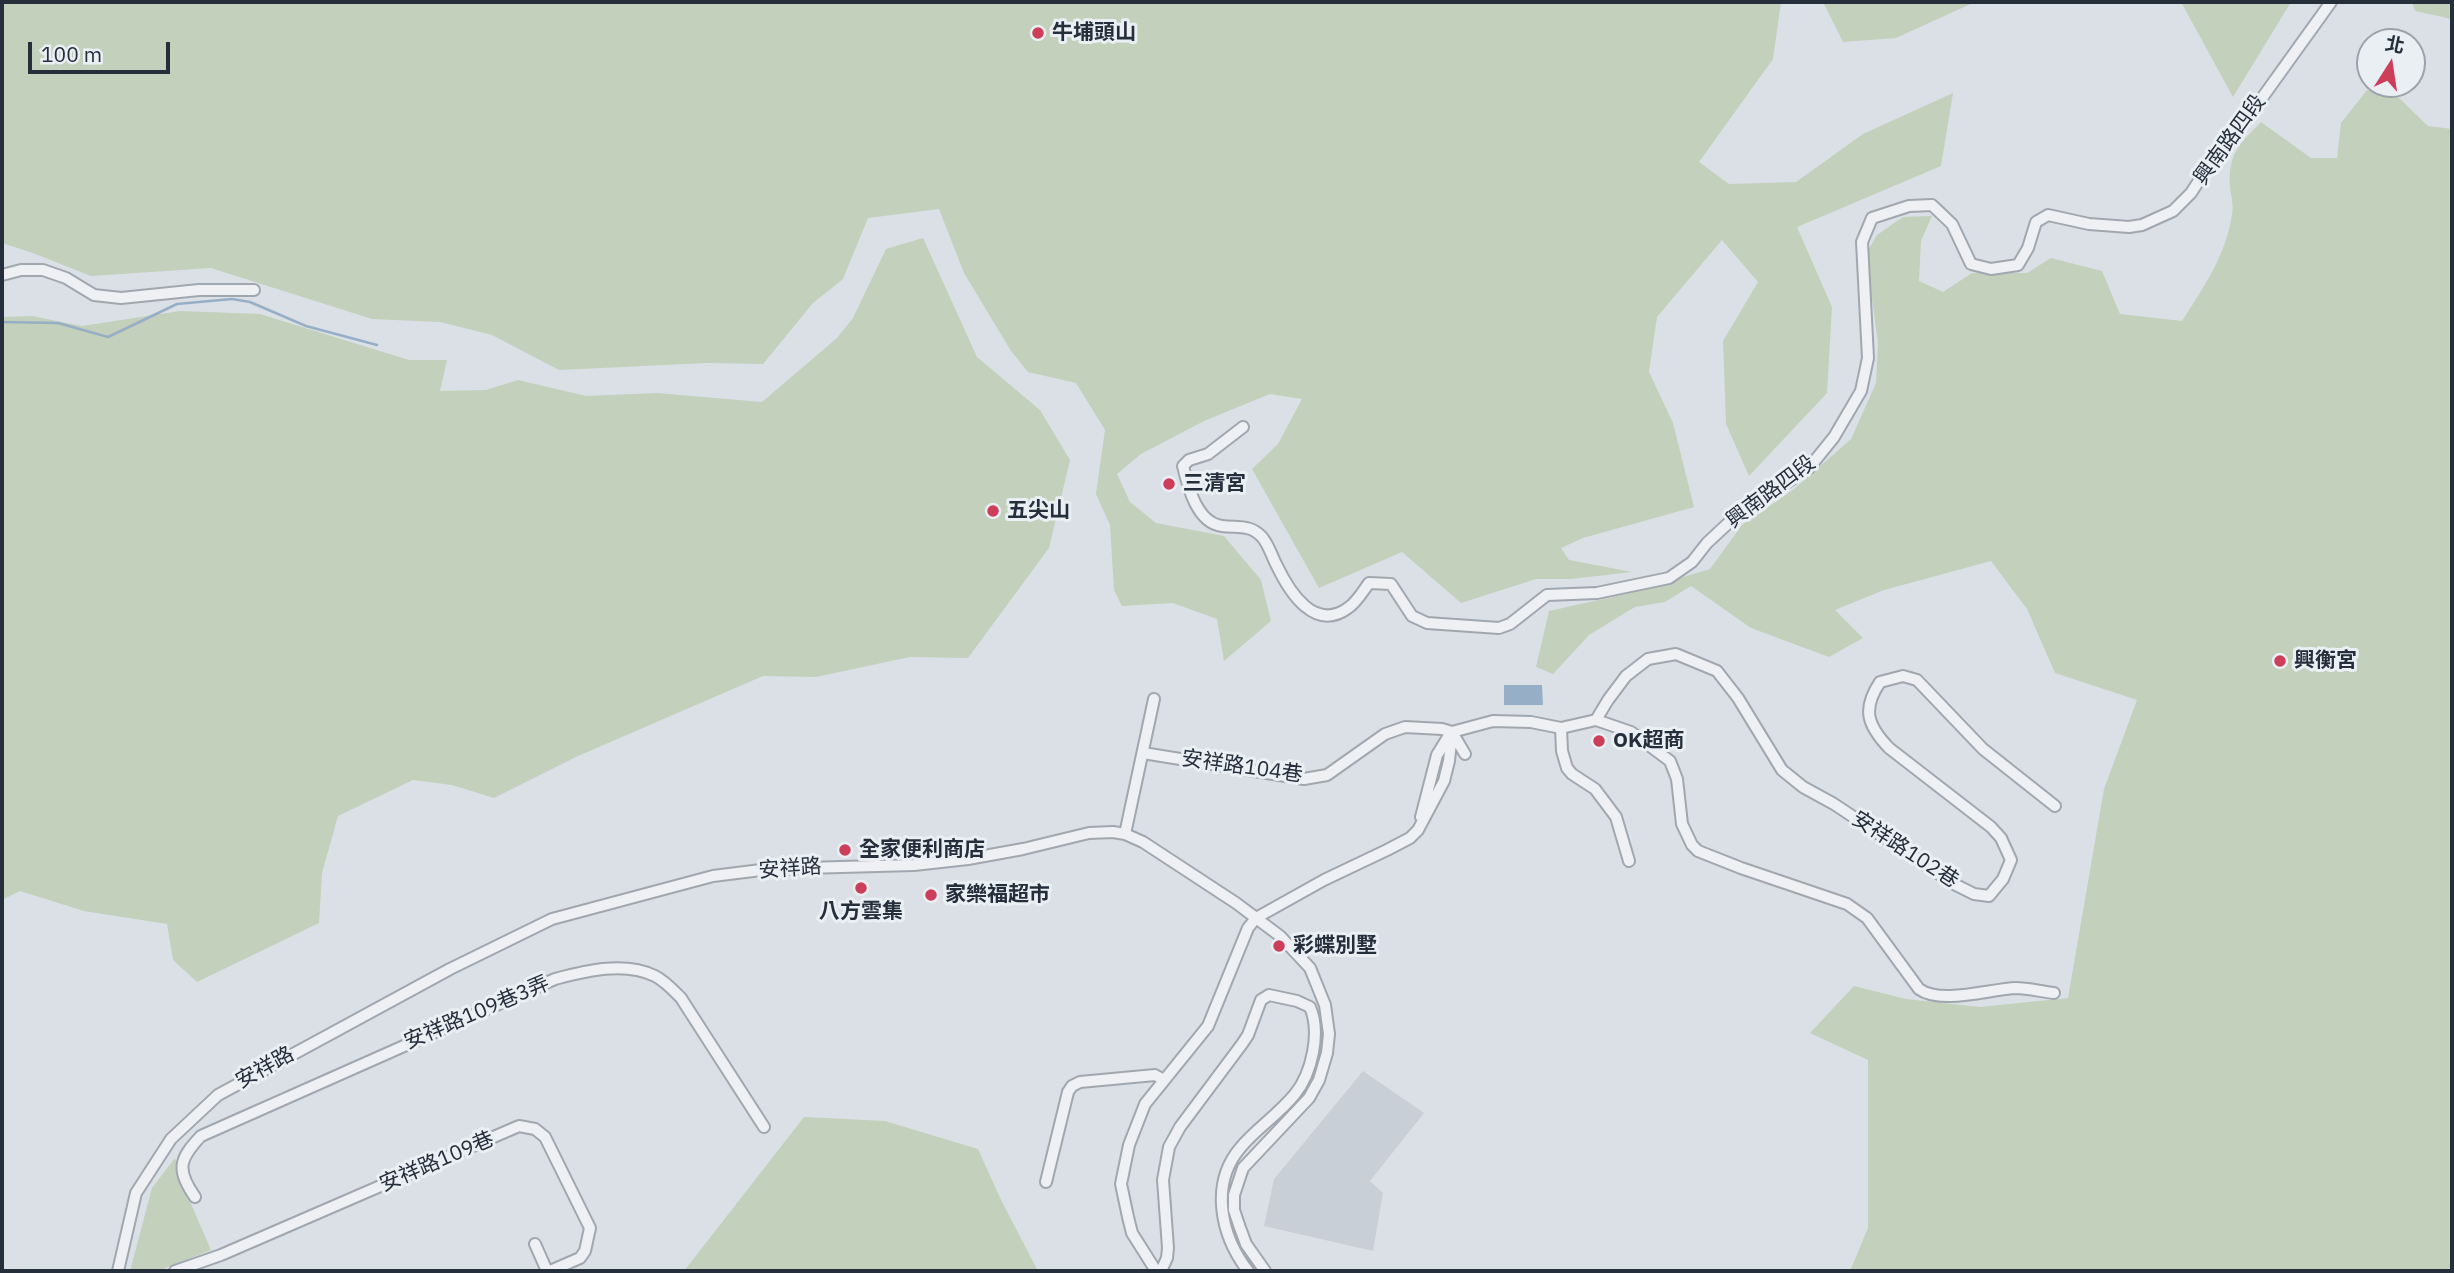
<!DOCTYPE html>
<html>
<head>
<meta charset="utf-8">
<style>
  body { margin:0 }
  #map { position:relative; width:2454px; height:1273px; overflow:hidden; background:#dbe0e6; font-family:"IBM Plex Sans","Noto Sans TC",sans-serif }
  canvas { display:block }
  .frame { position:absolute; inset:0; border:4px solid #252e3b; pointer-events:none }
  .north { position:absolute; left:2356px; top:28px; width:70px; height:70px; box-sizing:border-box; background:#eaeff4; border:2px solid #9ba2aa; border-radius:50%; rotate:12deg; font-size:19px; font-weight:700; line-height:28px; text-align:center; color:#252e3b }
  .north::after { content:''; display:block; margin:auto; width:24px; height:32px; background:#cc3e5a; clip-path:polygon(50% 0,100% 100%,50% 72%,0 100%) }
  .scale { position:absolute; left:28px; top:42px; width:142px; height:32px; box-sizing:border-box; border:4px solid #252e3b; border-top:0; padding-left:9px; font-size:21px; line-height:24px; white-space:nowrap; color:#252e3b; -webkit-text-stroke:5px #eaeff4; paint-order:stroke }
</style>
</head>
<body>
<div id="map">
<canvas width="2454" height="1273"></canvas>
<div class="frame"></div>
<div class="north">北</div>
<div class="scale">100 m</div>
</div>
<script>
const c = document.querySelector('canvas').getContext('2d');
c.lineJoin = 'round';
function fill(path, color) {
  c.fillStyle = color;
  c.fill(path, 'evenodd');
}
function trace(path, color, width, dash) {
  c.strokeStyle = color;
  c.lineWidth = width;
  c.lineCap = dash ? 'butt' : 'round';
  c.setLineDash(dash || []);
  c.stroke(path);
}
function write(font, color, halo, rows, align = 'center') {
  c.font = font + ' "IBM Plex Sans","Noto Sans TC",sans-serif';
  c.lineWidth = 6;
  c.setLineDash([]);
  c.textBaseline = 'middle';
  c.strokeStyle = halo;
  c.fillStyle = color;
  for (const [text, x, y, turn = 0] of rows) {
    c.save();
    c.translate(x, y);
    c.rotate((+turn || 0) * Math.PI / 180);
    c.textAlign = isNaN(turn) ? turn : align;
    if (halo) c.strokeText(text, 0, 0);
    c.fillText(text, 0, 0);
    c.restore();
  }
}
const built = new Path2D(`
  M1363 1071 1424 1113 1370 1181 1383 1193 1373 1251 1264 1226 1274 1179Z`);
const green = new Path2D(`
  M2 2H1781L1773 59 1699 162 1729 184 1796 182 1863 134 1953 93 1941 166 1797 227 1832 307 1827 393 1749 476 1726 424 1723 341 1758 282 1722 240 1657 317 1649 372 1673 423 1694 507 1583 538 1561 548 1569 560 1632 572 1571 579H1536L1461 603 1402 552 1319 588 1252 469 1278 444 1302 399 1270 394 1204 421 1141 454 1117 474 1130 502 1156 523 1224 536 1261 580 1271 621 1224 661 1217 619 1173 603 1122 606 1114 590 1110 525 1096 494 1105 430 1076 383 1028 372 1011 351 964 273 939 209 868 218 843 279 813 303 763 364 707 363 559 370 492 335 440 322 372 319 211 268 91 276 30 252 2 243Z
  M1823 2H1975L1896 38 1843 42Z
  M2181 2H2291L2233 97Z
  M2412 2H2452V19L2415 11Z
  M2367 90 2392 91 2428 126 2452 129V1271H1850L1868 1228V1060L1810 1033 1854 986 1906 999 1980 1007 2068 998 2104 789 2137 700 2055 673 2027 609 1991 561 1884 590 1835 610 1863 638 1829 657 1751 628 1691 586 1665 602 1635 607 1589 635 1553 674 1536 667 1549 611 1626 594 1710 569 1742 525 1794 489 1851 439 1876 383 1878 343 1866 254 1877 235 1903 217 1932 216 1921 241 1919 281 1943 292 1972 273H2027L2051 258 2102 271 2120 314 2182 321C2203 289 2227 253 2232 214 2234 205 2231 196 2230 187 2228 153 2239 145 2261 122L2311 158H2337L2341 123Z
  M923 238 977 357 1040 410 1070 460 1049 548 968 658 910 657 816 677 763 676 578 756 494 798 452 785 413 780 338 816 322 873 319 923 197 982 173 960 167 924 84 911 20 891 2 900V317L32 316 82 326 180 311 260 314 409 360H447L440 391 486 390 518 380 586 396 657 393 762 402 837 338 853 318 886 249Z
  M804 1117 885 1121 978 1149 1001 1200 1038 1271H684Z
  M175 1158 181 1181 211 1250 158 1271H130L152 1188Z`);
const water = new Path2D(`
  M1542 685 1543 705H1504V685Z`);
const stream = new Path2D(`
  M2 322 58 323 108 337 177 304 232 299 250 302 306 326 377 345`);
const minor = new Path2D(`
  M2 275 21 270H43L66 278 94 295 121 298 199 290H254
  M1243 427 1208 454 1189 460 1183 466C1188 487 1197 523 1222 526 1238 528 1250 524 1262 537 1269 545 1272 557 1277 566 1290 593 1315 632 1348 608 1357 602 1363 591 1369 583L1391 584 1412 616 1427 623 1499 628 1510 624 1547 595 1597 593 1669 578 1692 562 1707 543 1737 515 1809 468 1834 437 1861 391 1868 358 1862 242 1872 218 1909 206 1932 205 1952 224 1971 264 1991 269 2018 265 2028 248 2036 222 2048 215 2089 224 2129 227 2142 225 2173 211 2191 193 2224 142 2257 105 2331 2
  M1596 720 1631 732 1670 761 1677 779 1682 824 1692 845 1698 851 1741 868 1847 904 1867 918 1919 989C1941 1005 1990 989 2016 988 2029 988 2042 992 2054 993
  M1561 728 1562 751 1567 768 1572 774 1595 789 1616 817 1629 861
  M1452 732 1493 721 1531 722 1561 728 1596 720 1608 700 1626 676 1648 659 1676 654 1717 671 1738 698 1782 770 1803 787 1834 804 1954 884 1974 894 1989 896 2003 879 2011 860 2001 838 1991 827 1889 748C1867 725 1862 709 1880 682L1903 676 1917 680 1983 749 2055 806
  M1452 732 1465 754
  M1143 753 1304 779 1327 775 1385 734 1405 727 1442 729 1452 732
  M1421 817 1437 755 1450 734
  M1125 834 1154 699
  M1046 1182 1068 1092 1072 1086 1080 1082 1155 1075 1164 1080
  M195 1197C176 1170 179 1159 201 1136L555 979C586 971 624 961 655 976 665 981 673 990 681 998L764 1127
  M535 1244 547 1271
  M118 1271 136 1193 171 1139 218 1095 450 969 552 919 713 876 769 869 914 865 968 859 1023 849 1089 833 1113 832 1125 834 1143 842 1236 903 1280 936 1310 968 1325 1005 1329 1034 1327 1053 1319 1080 1309 1098 1243 1168 1234 1195V1210L1239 1225 1246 1244 1265 1271
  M175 1271 221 1255 519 1126 535 1129 545 1137 590 1228 585 1251 580 1258 550 1271
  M1156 1271 1132 1233 1128 1217 1121 1184 1129 1145 1145 1104 1208 1026 1248 928 1256 918 1324 880 1387 850 1410 838 1418 830 1444 781 1449 761 1452 732
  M1161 1271 1167 1258 1168 1248 1163 1180 1169 1147 1180 1127 1242 1044 1248 1035 1261 1000 1269 995 1297 1001 1310 1007C1321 1032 1312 1073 1295 1094 1279 1114 1257 1128 1241 1147 1209 1184 1221 1236 1248 1271`);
const markers = [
  [1038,33,7,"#cc3e5a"],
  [1169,484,7,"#cc3e5a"],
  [993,511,7,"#cc3e5a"],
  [2280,661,7,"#cc3e5a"],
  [1599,741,7,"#cc3e5a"],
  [845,850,7,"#cc3e5a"],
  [861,888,7,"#cc3e5a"],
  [931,895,7,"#cc3e5a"],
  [1279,946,7,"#cc3e5a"]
];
const poiNames = [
  ["牛埔頭山",1052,33],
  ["三清宮",1183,484],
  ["五尖山",1007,511],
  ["興衡宮",2294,661],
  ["OK超商",1613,741],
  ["全家便利商店",859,850],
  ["家樂福超市",945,895],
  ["八方雲集",861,912,"center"],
  ["彩蝶別墅",1293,946]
];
const streetNames = [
  ["興南路四段",2230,140,-54],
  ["興南路四段",1771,492,-37],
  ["安祥路104巷",1242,767,8],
  ["安祥路102巷",1905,850,33],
  ["安祥路",790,869,-4],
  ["安祥路109巷3弄",477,1013,-23],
  ["安祥路",265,1068,-29],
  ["安祥路109巷",437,1162,-23]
];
fill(built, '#c9cfd7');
fill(green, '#c2d0bc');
fill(water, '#96afc6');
trace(stream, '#96afc6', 2.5);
trace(minor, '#a1a7af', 14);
trace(minor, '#eef0f4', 10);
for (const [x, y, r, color] of markers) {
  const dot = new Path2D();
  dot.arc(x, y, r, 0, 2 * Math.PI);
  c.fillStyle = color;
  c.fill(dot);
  trace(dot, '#eaeff4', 2.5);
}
write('bold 21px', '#252e3b', '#eaeff4', poiNames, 'left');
write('21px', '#252e3b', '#eaeff4', streetNames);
</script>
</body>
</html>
